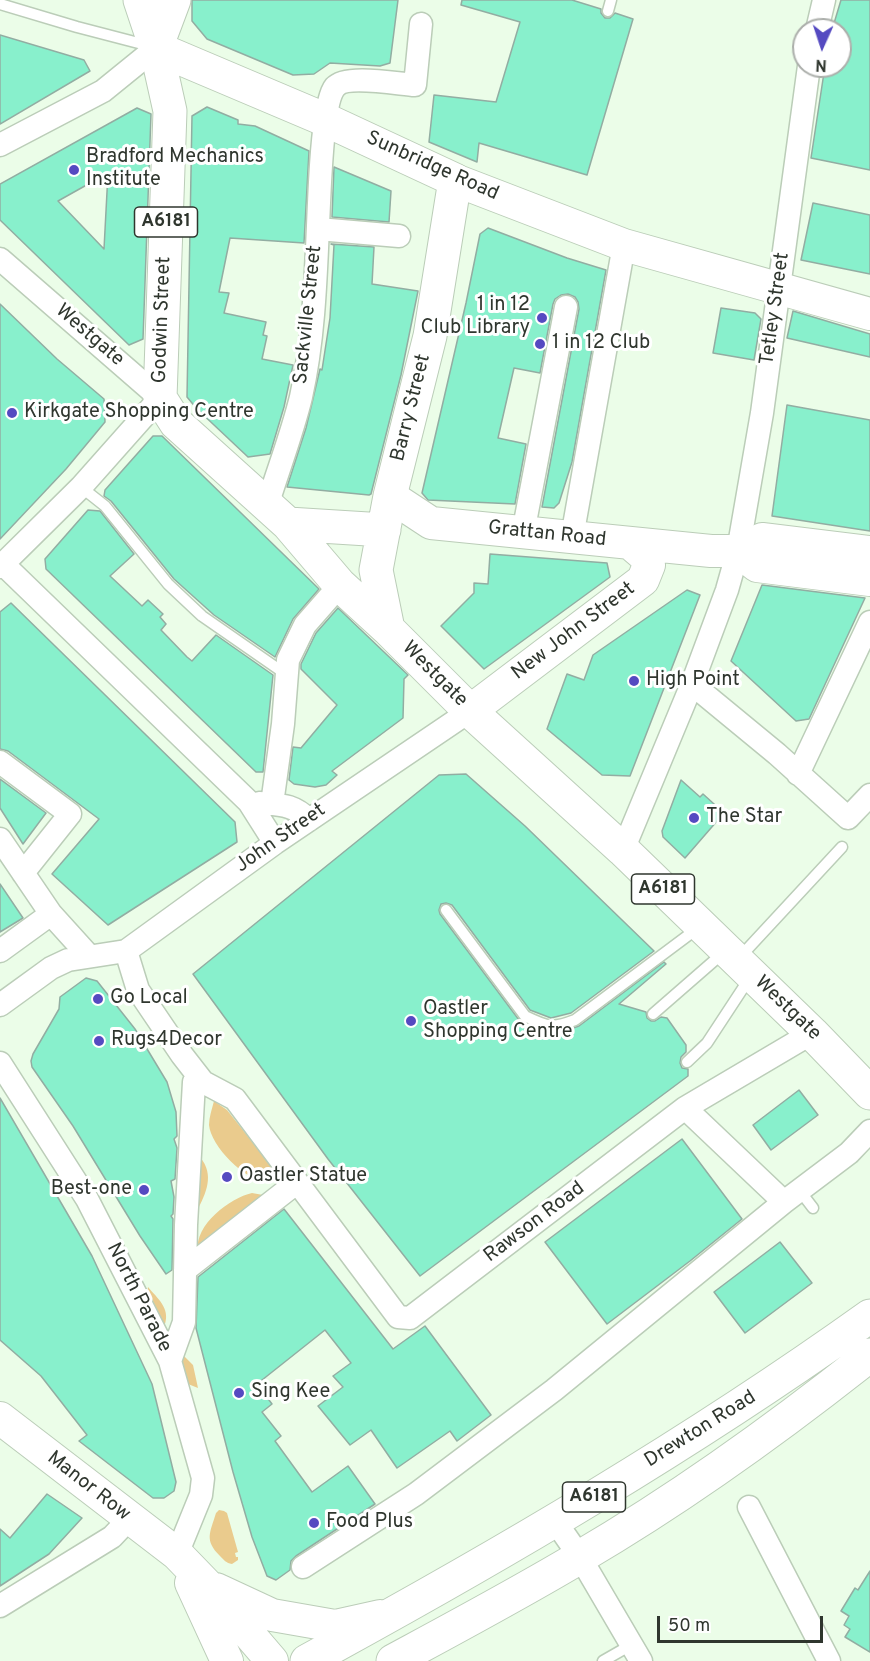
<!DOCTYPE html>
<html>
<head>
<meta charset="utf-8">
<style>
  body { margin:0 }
  #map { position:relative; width:870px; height:1661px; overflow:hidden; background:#ebfde8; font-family:Overpass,sans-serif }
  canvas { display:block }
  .north { position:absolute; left:792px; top:18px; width:60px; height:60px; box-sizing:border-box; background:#fff; border:2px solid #acafab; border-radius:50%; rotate:183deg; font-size:16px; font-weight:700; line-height:24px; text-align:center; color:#2f362e }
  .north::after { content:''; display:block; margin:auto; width:21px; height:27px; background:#554ac1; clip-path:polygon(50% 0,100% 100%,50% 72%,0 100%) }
  .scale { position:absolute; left:657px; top:1616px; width:166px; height:27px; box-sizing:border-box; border:3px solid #2f362e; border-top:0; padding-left:8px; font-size:18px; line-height:21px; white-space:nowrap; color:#2f362e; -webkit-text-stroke:4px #fff; paint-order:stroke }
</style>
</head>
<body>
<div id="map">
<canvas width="870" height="1661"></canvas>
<div class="north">N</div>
<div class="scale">50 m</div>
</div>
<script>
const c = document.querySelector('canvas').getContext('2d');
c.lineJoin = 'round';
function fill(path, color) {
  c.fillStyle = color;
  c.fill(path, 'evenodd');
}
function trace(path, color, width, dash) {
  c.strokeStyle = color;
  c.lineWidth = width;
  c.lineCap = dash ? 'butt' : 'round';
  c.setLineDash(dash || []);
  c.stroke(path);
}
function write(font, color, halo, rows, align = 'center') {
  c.font = font + ' Overpass,sans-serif';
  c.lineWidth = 6;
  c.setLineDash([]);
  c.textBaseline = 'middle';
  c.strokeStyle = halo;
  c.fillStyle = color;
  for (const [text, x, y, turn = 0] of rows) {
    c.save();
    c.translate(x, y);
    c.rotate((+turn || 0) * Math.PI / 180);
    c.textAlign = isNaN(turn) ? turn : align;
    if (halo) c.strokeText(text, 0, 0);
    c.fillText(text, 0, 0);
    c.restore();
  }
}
const green = new Path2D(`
  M214 1101 227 1110 281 1178C258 1196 211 1149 209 1125 209 1117 212 1109 214 1101Z
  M200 1157C215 1175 206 1193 197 1211Z
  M252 1193 263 1195 198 1251C194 1225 230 1198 252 1193Z
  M148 1287C158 1299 170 1308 165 1324H162L147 1294Z
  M181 1353 193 1365 198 1388 188 1384 177 1356Z
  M219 1510 224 1511 227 1513 238 1552 235 1553 236 1557H238V1560L232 1564C226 1563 224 1560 220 1556 204 1540 210 1533 216 1513Z`);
const building = new Path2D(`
  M192 0H398L390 63 380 66 330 63 314 74 293 75 207 39 192 21Z
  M462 0H572L601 9V13L605 18H610L615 13 633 19 587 175 479 143 477 162 429 142 434 95 496 102 520 22 461 5Z
  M841 0H870V170L811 158 825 66H840V30H832Z
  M0 35 84 60 90 71 0 124Z
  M207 107 238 120V124L255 126 309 151 304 243 230 238 219 292 229 293 224 313 266 322 263 335 267 336 262 359 293 365 284 407 270 454 248 457 197 409 187 397 192 116Z
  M137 108 151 114 143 339 129 345 0 220V184ZM108 173 104 249 58 201Z
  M334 167 391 191 389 222 332 217Z
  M813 203 870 215V274L801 260Z
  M488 228 567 258 606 270 572 462 559 503 554 508 542 507 579 309 578 302 575 297 568 294 561 295 555 299 553 304 540 373 514 368 498 438 526 444 515 504 428 500 422 493 466 303 480 234Z
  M331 244 374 247 372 284 418 291 401 375 371 494 369 495 287 487 306 428 320 369 322 370 330 318 334 245Z
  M0 304 57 359 104 399 105 422 66 469 0 539Z
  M721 308 755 313 761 319 754 360 713 353Z
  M793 311 870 334V357L787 338Z
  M787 405 870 420V531L772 516Z
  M153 436H162L319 589 293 619 275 657 214 615 174 579 111 501 104 496 105 490Z
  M88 510 100 511 134 554 110 576 142 606 148 600 163 614 160 617 166 624 161 630 187 657 192 661 216 635 273 675 263 772H256L46 569 45 559Z
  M490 554 607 563 610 577 484 669 441 626 474 593V583L488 584Z
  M762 585 865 598 809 719 796 721 731 661Z
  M687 590 700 595 630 776 602 775 547 729 567 674 584 680 593 655Z
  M11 603 235 822 237 842 108 925 52 874 99 819 8 751 0 749V612Z
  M338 608 408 675 404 679 403 718 332 771 337 775 326 785 315 787 294 784 289 780 293 747 301 748 337 705 301 669V664L316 633Z
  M466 774 525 826 654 951 571 1013 551 1018 530 1010 452 905 446 903 441 904 439 910 440 914 519 1020 543 1032H562L579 1026 664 962 666 964 619 1004 646 1012 647 1018 651 1021H655L661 1017 667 1018 686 1045V1052L681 1057 680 1063 682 1068 688 1069V1076L420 1276 328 1159 193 974 439 775Z
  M0 779 46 813 23 844 0 808Z
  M681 780 700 797 703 794 724 813 685 858 663 837 662 831Z
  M0 884 23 918 0 932Z
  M86 978 97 981 135 1029 167 1082 176 1112 177 1136 174 1139 177 1148 175 1179 171 1181 174 1197 173 1214 171 1216 173 1219 172 1270 166 1274 140 1236 73 1126 32 1067 31 1061 33 1054 59 1009 60 997Z
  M799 1090 818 1115 771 1150 753 1125Z
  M0 1098 92 1256 152 1384 176 1482 174 1491 164 1498H153L79 1441 87 1435 41 1376 0 1340Z
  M682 1139 742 1219 690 1261 607 1324 545 1242Z
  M284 1209 393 1349 425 1326 491 1415 457 1441 450 1431 397 1468 371 1430 350 1445 318 1406 343 1387 333 1376 351 1363 325 1330 257 1384 272 1404 262 1412 281 1436 275 1441 312 1492 348 1466 375 1504 296 1556 291 1561 290 1570 276 1580 267 1576 252 1537 233 1472 196 1328 198 1277Z
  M780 1242 812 1283 745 1333 714 1292Z
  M47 1494 82 1518 49 1554 0 1586V1529L10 1538Z
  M870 1571V1652L845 1637 850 1629 844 1625 849 1616 841 1611 855 1588 858 1590Z`);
const lane = new Path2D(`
  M0 4 77 27 150 46
  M608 11 611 0
  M81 487 105 506 168 584 202 616 287 675
  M446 910 525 1016C548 1027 552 1029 575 1020L698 928
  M740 957 842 847
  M653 1014 723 953
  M687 1062 707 1043 749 979
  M800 1191 813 1208
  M603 1661 631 1645`);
const street = new Path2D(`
  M817 30 824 0
  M0 145 103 91 156 48
  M318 229 399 236
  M0 259 160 398 81 487 0 567
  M267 506C278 470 292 434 301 397 315 334 316 268 319 203 320 181 323 101 335 87 346 74 398 84 415 85L421 24
  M523 533 566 307
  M572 537 624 245
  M3 564 249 802 275 843
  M692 684 777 754 848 818 870 795
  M0 762 70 814 23 873
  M798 774 870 622
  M259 803C281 805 293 804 309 820
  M272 804 283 724 288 660 305 625 340 585
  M0 839 51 914 89 956
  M623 850 692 684 727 590 738 551 762 413 809 66
  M0 951 51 914
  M126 951 138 990 182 1055 203 1082 235 1099 398 1317 410 1318 685 1108 812 1033
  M0 1005 51 968 68 960 126 951 275 843 470 711
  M0 1063 87 1199 170 1361 203 1478 201 1495 177 1554
  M685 1108 784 1202
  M185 1270 291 1187
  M170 1361 184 1322 186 1225 194 1082
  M749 1507 829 1661
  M555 1521 580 1557 641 1661
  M303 1567 416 1494 554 1390 784 1202 849 1153 870 1131
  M0 1606 112 1537 129 1519`);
const secondary = new Path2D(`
  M455 180 624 245 870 314
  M390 496 431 523 711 551H738L762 539 870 552
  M738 551 757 566 870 580
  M470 711 643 580 649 565 644 555 630 543
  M0 1418 177 1554 207 1585 272 1661
  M191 1583 227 1661
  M216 1589 272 1615 335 1626 380 1616`);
const primary = new Path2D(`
  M140 0 156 48 170 111 160 398 176 423 288 524 340 585 388 629 470 711 623 850 812 1033 870 1093
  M156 48 326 120 455 180 430 336 390 496 376 570 388 629
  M156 48 174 0
  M288 524 384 530
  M307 1661C500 1556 691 1444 870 1316
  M393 1661C456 1627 518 1594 580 1557 681 1498 778 1428 870 1355`);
const markers = [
  [74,170,6,"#554ac1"],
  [542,318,6,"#554ac1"],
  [540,344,6,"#554ac1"],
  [12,413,6,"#554ac1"],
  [634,681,6,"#554ac1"],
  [694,818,6,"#554ac1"],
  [98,999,6,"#554ac1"],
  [411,1021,6,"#554ac1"],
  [99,1041,6,"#554ac1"],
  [227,1177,6,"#554ac1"],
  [144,1190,6,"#554ac1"],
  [239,1393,6,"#554ac1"],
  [314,1523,6,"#554ac1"]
];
const shields = [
  [166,222,63],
  [663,889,63],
  [594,1497,63]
];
const shieldNames = [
  ["A6181",166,222],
  ["A6181",663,889],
  ["A6181",594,1497]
];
const poiNames = [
  ["Bradford Mechanics",86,158],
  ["Institute",86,181],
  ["1 in 12",530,306,"right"],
  ["Club Library",530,329,"right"],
  ["1 in 12 Club",552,344],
  ["Kirkgate Shopping Centre",24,413],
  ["High Point",646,681],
  ["The Star",706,818],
  ["Go Local",110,999],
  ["Oastler",423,1010],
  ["Shopping Centre",423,1033],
  ["Rugs4Decor",111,1041],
  ["Oastler Statue",239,1177],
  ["Best-one",132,1190,"right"],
  ["Sing Kee",251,1393],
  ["Food Plus",326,1523]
];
const streetNames = [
  ["Sunbridge Road",432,167,24],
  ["Tetley Street",776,309,-82],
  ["Sackville Street",309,315,-84],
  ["Godwin Street",163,320,-88],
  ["Westgate",89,336,41],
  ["Barry Street",412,408,-76],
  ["Grattan Road",547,535,6],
  ["New John Street",574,632,-37],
  ["Westgate",434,675,45],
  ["John Street",281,839,-35],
  ["Westgate",787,1009,44],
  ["Rawson Road",535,1223,-37],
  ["North Parade",138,1298,63],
  ["Drewton Road",701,1430,-32],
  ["Manor Row",88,1487,38]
];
fill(green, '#eacb8d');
fill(building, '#88f0cc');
trace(building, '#92ada2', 1.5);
trace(lane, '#bbcdb8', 13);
trace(street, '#bbcdb8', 25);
trace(secondary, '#bbcdb8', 34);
trace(primary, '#bbcdb8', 35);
trace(lane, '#fff', 10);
trace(street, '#fff', 22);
trace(secondary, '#fff', 32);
trace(primary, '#fff', 33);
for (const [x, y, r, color] of markers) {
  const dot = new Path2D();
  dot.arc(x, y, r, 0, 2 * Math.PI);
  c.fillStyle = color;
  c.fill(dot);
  trace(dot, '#fff', 2);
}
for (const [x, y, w] of shields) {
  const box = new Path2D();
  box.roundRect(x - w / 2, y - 15, w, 30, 4.5);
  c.fillStyle = '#fff';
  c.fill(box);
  trace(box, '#2f362e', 1.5);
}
write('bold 18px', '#2f362e', null, shieldNames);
write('20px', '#2f362e', '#fff', poiNames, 'left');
write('20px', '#2f362e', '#fff', streetNames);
</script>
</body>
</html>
